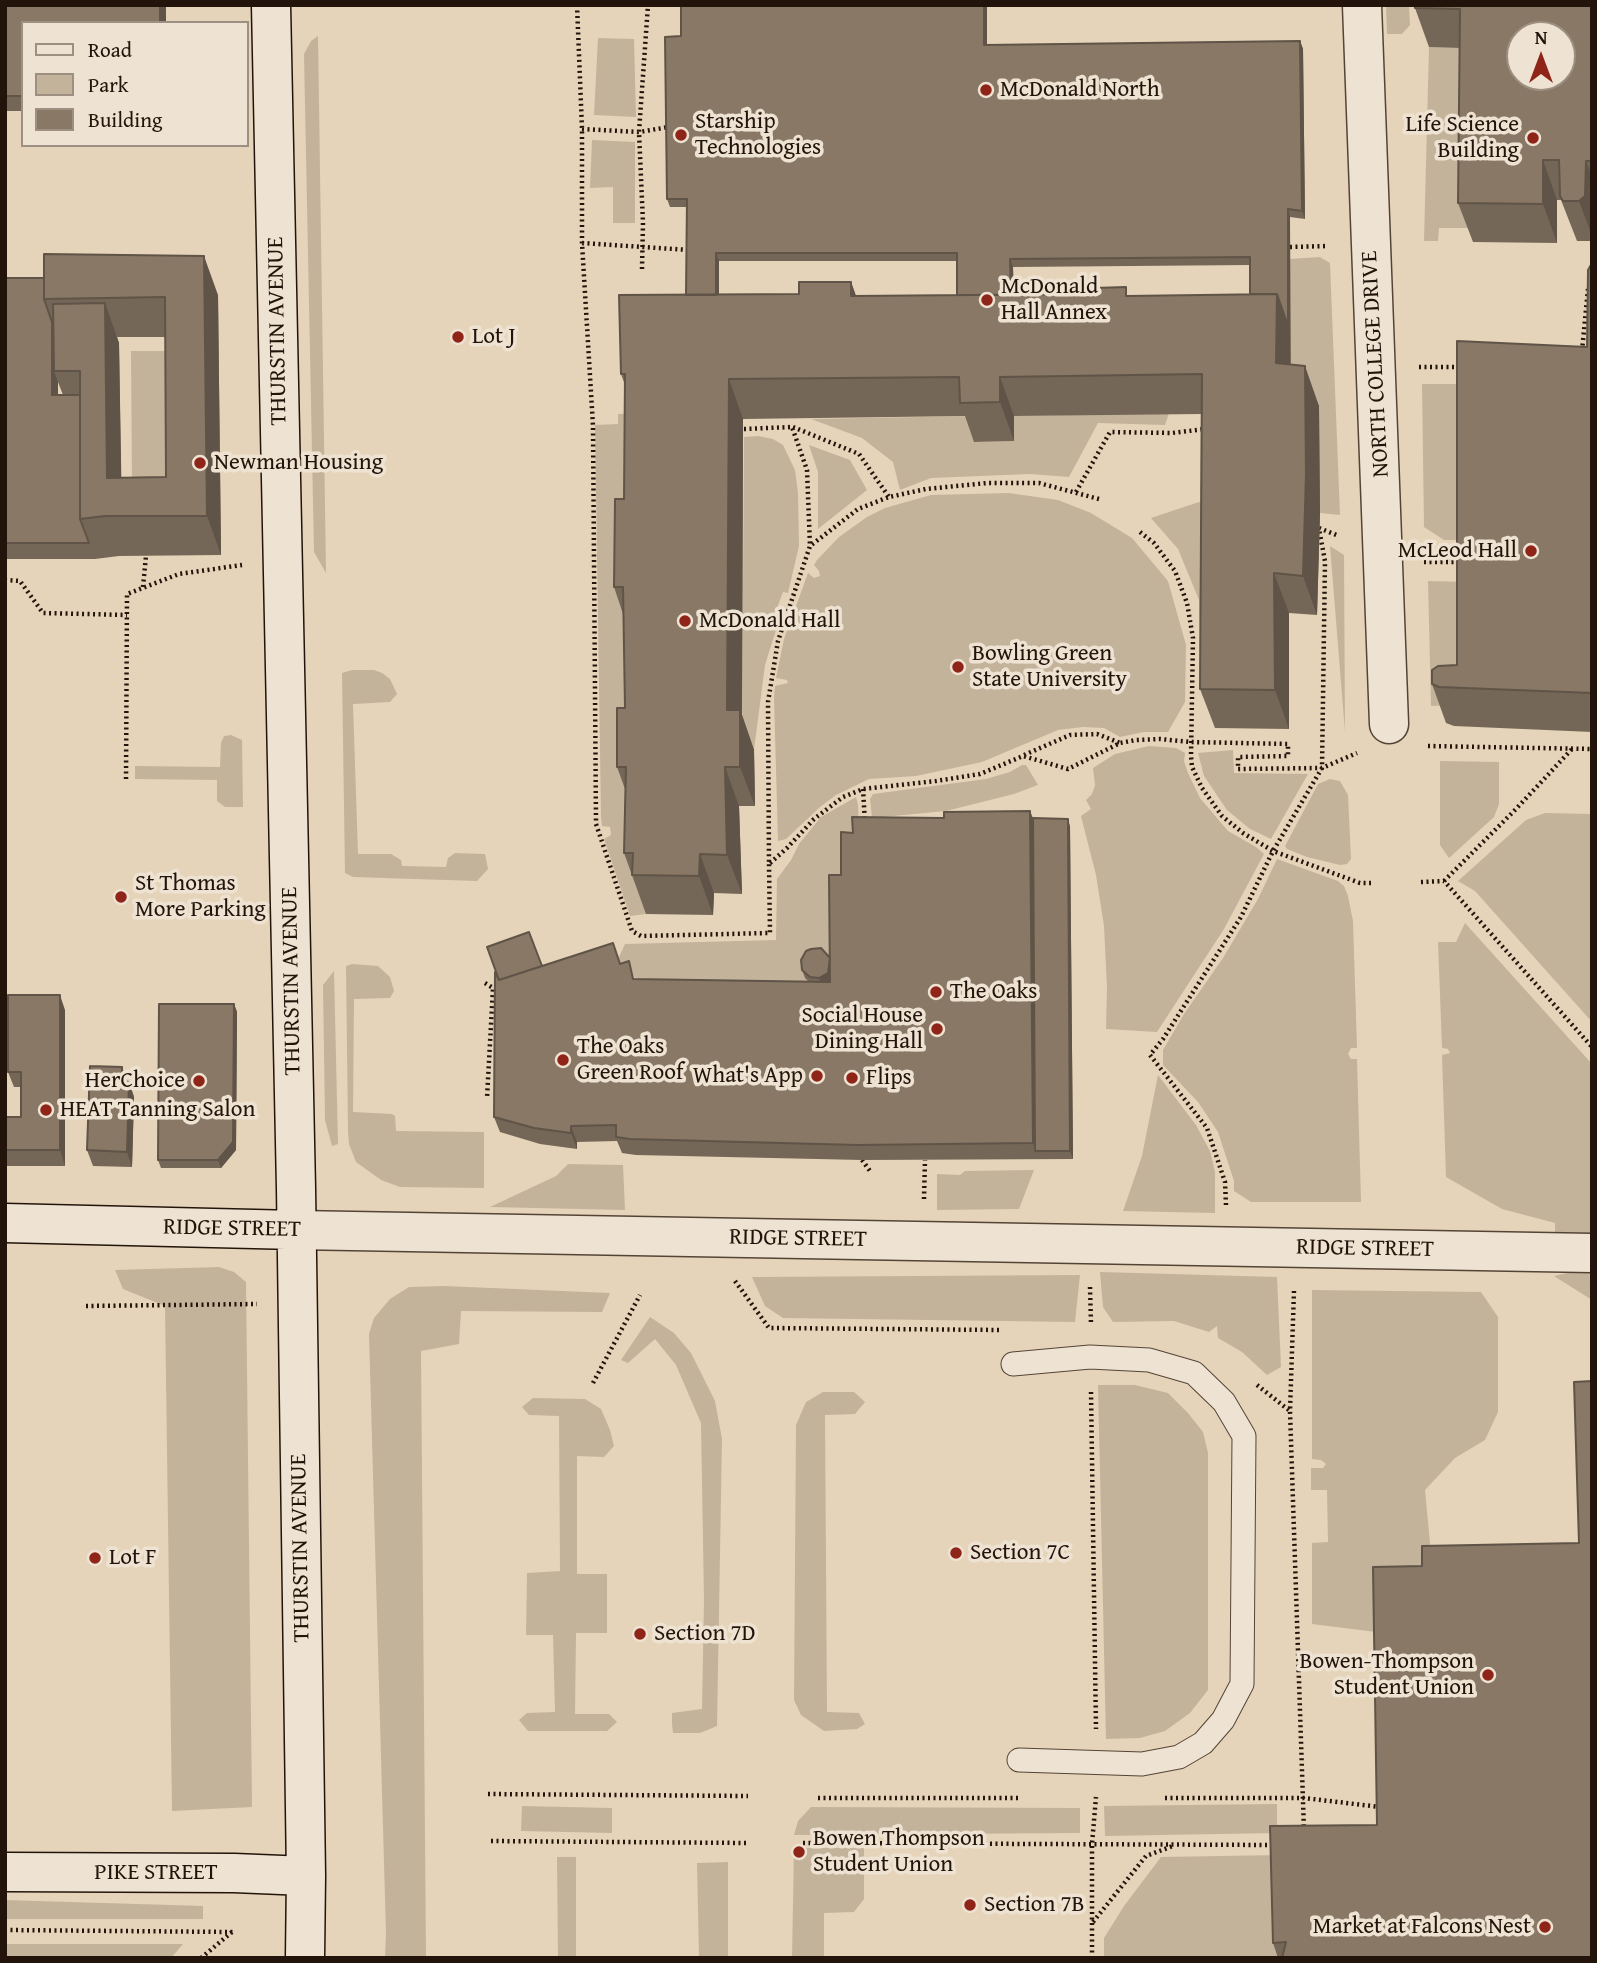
<!DOCTYPE html>
<html>
<head>
<meta charset="utf-8">
<style>
	body { margin:0 }
	#map { position:relative; width:1597px; height:1963px; overflow:hidden; background:#e5d4b9; font-family:"Gentium Book Plus",serif }
	canvas { display:block }
	.frame { position:absolute; inset:0; border:7px solid #23140b; pointer-events:none }
	.legend { position:absolute; left:21px; top:21px; width:228px; height:126px; box-sizing:border-box; background:#eee3d2; border:2px solid #9d9082; margin:0; padding:9px 12px; list-style:none; font-size:21px; color:#23140b }
	.legend li { display:flex; align-items:center; gap:14px; height:35px }
	.legend b { width:35px; border:2px solid #9d9082 }
	.north { position:absolute; left:1506px; top:21px; width:70px; height:70px; box-sizing:border-box; background:#eee3d2; border:2px solid #9d9082; border-radius:50%; rotate:0deg; font-size:19px; font-weight:700; line-height:28px; text-align:center; color:#23140b }
	.north::after { content:''; display:block; margin:auto; width:24px; height:32px; background:#8f2418; clip-path:polygon(50% 0,100% 100%,50% 72%,0 100%) }
</style>
</head>
<body>
<div id="map">
<canvas width="1597" height="1963"></canvas>
<div class="frame"></div>
<ul class="legend">
<li><b style="height:9px;background:#eee3d2"></b>Road</li>
<li><b style="height:19px;background:#c4b39b"></b>Park</li>
<li><b style="height:19px;background:#887865"></b>Building</li>
</ul>
<div class="north">N</div>
</div>
<script>
const c = document.querySelector('canvas').getContext('2d');
c.lineJoin = 'round';
function fillPath(path, color) {
  c.fillStyle = color;
  c.fill(path, 'evenodd');
}
function poly(rows) {
  const path = new Path2D();
  for (const r of rows) {
    path.moveTo(r[0], r[1]);
    for (let i = 2; i < r.length; i += 2) path.lineTo(r[i], r[i + 1]);
  }
  return path;
}
function strokePath(path, color, width, dash) {
  c.strokeStyle = color;
  c.lineWidth = width;
  c.lineCap = dash ? 'butt' : 'round';
  c.setLineDash(dash || []);
  c.stroke(path);
}
function write(font, color, halo, rows, align = 'center') {
  c.font = font + ' "Gentium Book Plus",serif';
  c.lineWidth = 7;
  c.setLineDash([]);
  c.textBaseline = 'middle';
  c.strokeStyle = halo;
  c.fillStyle = color;
  for (const [text, x, y, turn = 0] of rows) {
    c.save();
    c.translate(x, y);
    c.rotate((+turn || 0) * Math.PI / 180);
    c.textAlign = isNaN(turn) ? turn : align;
    if (halo) c.strokeText(text, 0, 0);
    c.fillText(text, 0, 0);
    c.restore();
  }
}
fillPath(poly([
	[1386,5,1409,5,1410,25,1402,34,1387,34],
	[318,36,326,573,314,552,304,54,311,41],
	[598,38,634,39,636,117,594,115],
	[1429,47,1474,48,1473,228,1439,228,1438,241,1424,241],
	[592,140,635,142,635,223,613,223,613,187,590,188],
	[1320,257,1330,263,1340,515,1320,513,1319,406,1290,403,1290,259],
	[131,351,174,351,175,486,132,486],
	[1422,384,1471,384,1471,540,1444,540,1424,527],
	[640,413,647,892,646,914,630,916,604,839,611,835,610,827,602,826,601,817,595,425,618,424,618,414],
	[1169,413,1165,425,1098,423,1069,477,1030,474,931,478,900,490,893,462,862,438,811,419,974,416,975,442,1014,441,1014,416],
	[758,436,773,439,783,445,795,470,798,493,799,546,788,593,783,592,777,608,782,611,765,665,754,750,742,749,744,437],
	[809,445,850,460,867,490,818,529,818,472],
	[1009,493,1058,500,1091,513,1132,538,1168,581,1186,645,1185,702,1168,732,1144,732,1120,737,1104,728,1083,727,1058,730,982,762,916,776,869,779,836,795,820,807,786,839,778,841,774,698,775,686,788,683,787,680,776,678,784,639,808,573,814,578,820,576,819,571,814,565,817,560,839,537,867,517,885,508,931,495],
	[1199,502,1216,508,1215,696,1202,696,1199,600,1178,549,1151,518],
	[1330,546,1344,555,1345,732],
	[1428,581,1471,582,1463,705,1431,706],
	[352,670,374,670,382,673,390,679,397,694,390,702,353,704,358,854,391,854,401,860,402,866,446,867,448,858,455,853,485,854,488,869,477,881,353,877,345,873,342,673],
	[231,735,242,740,243,807,225,807,217,801,217,780,135,779,135,766,220,767,221,743,224,736],
	[1149,746,1176,748,1185,753,1184,761,1188,773,1200,798,1228,831,1256,847,1264,854,1224,929,1157,1032,1106,1029,1107,988,1104,926,1096,875,1081,816,1091,809,1086,800,1092,794,1095,785,1093,768,1115,754],
	[1233,750,1234,773,1308,774,1271,839,1250,829,1227,810,1204,776,1198,753],
	[1440,761,1499,762,1499,804,1494,817,1449,858,1440,845],
	[1022,765,1026,765,1038,785,1014,794,946,811,872,818,870,799,873,794,986,779,1010,772],
	[1330,779,1340,781,1348,795,1351,859,1347,864,1340,865,1307,857,1287,849,1285,846,1318,784],
	[856,797,858,805,859,828,836,997,639,989,635,977,626,979,618,959,625,944,776,940,777,879,791,860,799,844,821,817],
	[1545,813,1592,814,1592,1022,1475,891,1458,881,1526,820],
	[1277,859,1338,881,1344,886,1348,896,1353,921,1357,1048,1351,1048,1348,1054,1351,1059,1357,1059,1361,1202,1251,1202,1234,1191,1234,1181,1218,1132,1198,1102,1163,1065,1163,1050,1184,1014,1223,958,1258,899],
	[1465,923,1592,1064,1592,1234,1555,1233,1555,1223,1502,1209,1446,1177,1442,1055,1450,1053,1448,1049,1442,1048,1438,942,1456,942],
	[352,964,378,966,390,977,394,991,390,998,354,999,353,1112,392,1114,395,1116,396,1131,484,1132,484,1188,400,1187,381,1180,356,1162,349,1144,348,1131,346,966],
	[334,971,338,1144,332,1146,325,1120,323,985],
	[1158,1075,1196,1125,1210,1151,1215,1172,1215,1213,1123,1211,1142,1156],
	[568,1164,623,1165,625,1210,490,1207,556,1176],
	[1034,1170,1019,1209,937,1210,937,1174,960,1175,965,1171],
	[219,1267,234,1272,246,1282,252,1807,172,1811,165,1306,123,1289,115,1270],
	[1100,1272,1277,1277,1281,1367,1267,1375,1242,1352,1218,1338,1217,1326,1209,1332,1174,1321,1113,1322,1103,1307],
	[1572,1272,1592,1272,1592,1300,1554,1276],
	[1080,1275,1075,1322,783,1318,765,1306,752,1277],
	[444,1286,610,1293,602,1312,461,1311,459,1344,421,1351,426,1958,385,1958,386,1933,369,1334,374,1318,390,1299,409,1287],
	[1312,1290,1481,1292,1498,1317,1498,1412,1485,1440,1455,1458,1425,1490,1433,1575,1384,1633,1312,1624,1312,1543,1328,1542,1327,1490,1311,1490,1311,1468,1323,1468,1326,1464,1321,1460,1312,1459],
	[650,1317,674,1333,691,1353,715,1401,722,1439,717,1726,700,1733,673,1733,672,1724,672,1713,702,1709,704,1600,701,1423,676,1365,655,1339,628,1363,621,1360],
	[1098,1385,1135,1385,1168,1393,1188,1413,1203,1432,1208,1453,1208,1690,1190,1713,1165,1731,1140,1738,1106,1739],
	[823,1392,854,1392,865,1402,855,1414,825,1415,827,1712,859,1713,865,1724,857,1729,824,1731,801,1715,794,1700,796,1425,806,1402],
	[533,1398,585,1399,601,1409,610,1430,614,1446,604,1457,577,1456,577,1574,607,1574,607,1633,576,1633,575,1714,609,1714,617,1722,607,1731,528,1731,519,1720,527,1713,555,1712,553,1635,526,1635,527,1573,560,1571,559,1416,529,1415,522,1407],
	[1277,1804,1277,1833,1105,1836,1104,1806],
	[522,1806,612,1808,612,1833,521,1831],
	[811,1807,1080,1808,1080,1833,794,1835,798,1821],
	[794,1848,864,1848,864,1899,854,1912,824,1913,824,1958,792,1958],
	[1281,1855,1283,1958,1104,1958,1104,1938,1124,1906,1161,1857],
	[557,1857,576,1857,576,1958,558,1958],
	[728,1862,728,1958,699,1958,697,1863],
	[5,1900,203,1906,203,1919,5,1919],
	[5,1944,183,1944,171,1958,5,1958]
]), '#c4b39b');
const lane = poly([
	[1013,1364,1090,1357,1149,1360,1194,1373,1224,1402,1244,1436,1242,1684,1223,1720,1203,1743,1179,1757,1142,1764,1019,1760]
]);
const street = poly([
	[1362,5,1389,724],
	[296,1230,1592,1253]
]);
const secondary = poly([
	[271,5,296,1188,306,1876,305,1958],
	[5,1223,296,1230],
	[5,1872,234,1873,306,1876]
]);
strokePath(lane, '#544436', 25);
strokePath(street, '#544436', 41);
strokePath(secondary, '#23140b', 41);
strokePath(poly([
	[577,5,582,129,582,243,593,426,596,824,632,931,641,936,770,933,769,864],
	[582,129,639,132,669,127],
	[582,243,689,250],
	[1290,247,1328,246],
	[642,269,643,223,639,132,648,5],
	[1582,351,1588,289],
	[1419,367,1462,367],
	[793,427,859,454,889,497],
	[744,429,792,427,807,470,810,546],
	[1076,492,1110,432,1172,433,1205,429],
	[1099,499,1039,483,987,483,926,489,889,497,858,509,810,546,778,641,768,702,769,864,787,848,814,819,843,797,863,789,936,781,980,774,1023,756,1068,769,1120,743,1136,740,1160,739,1191,742,1288,744,1288,756,1238,757,1238,769,1322,768,1357,753],
	[1319,528,1339,536],
	[1140,532,1154,543,1175,571,1187,603,1193,638,1191,756,1192,767,1202,788,1222,816,1243,833,1273,851,1360,883,1371,883],
	[1424,562,1460,562],
	[5,580,20,581,43,613,127,615],
	[143,587,146,556],
	[1428,746,1592,749],
	[1024,755,1070,735,1097,734,1120,743],
	[126,779,127,594,179,574,242,565],
	[863,789,865,823],
	[1444,881,1516,809,1572,749],
	[1421,882,1444,881,1592,1047],
	[485,983,493,988,487,1098],
	[862,1160,870,1171],
	[924,1199,925,1160],
	[1226,1205,1225,1182,1207,1128,1150,1055,1163,1039,1241,917,1273,851,1322,768,1325,561,1319,529],
	[735,1281,769,1328,1001,1330],
	[1090,1287,1091,1324],
	[1294,1291,1290,1411,1304,1831],
	[86,1306,257,1304],
	[593,1383,640,1295],
	[1257,1385,1290,1411],
	[1091,1392,1096,1729],
	[488,1794,748,1796],
	[818,1798,1020,1798],
	[1165,1798,1304,1798,1380,1807],
	[491,1841,747,1843],
	[803,1843,1274,1845],
	[1093,1922,1146,1856,1173,1846],
	[5,1930,233,1932],
	[201,1958,232,1932],
	[1092,1958,1092,1844,1096,1797]
]), '#23140b', 4.5, [2, 3.5]);
strokePath(lane, '#eee3d2', 23);
strokePath(street, '#eee3d2', 38);
strokePath(secondary, '#eee3d2', 38);
fillPath(poly([
	[5,5,166,5,166,23,23,23,23,111,5,111],
	[681,5,987,5,987,45,1300,41,1303,49,1305,219,1290,217,1291,365,1319,406,1320,513,1317,615,1289,613,1289,729,1215,728,1200,689,1201,414,1014,416,1014,441,974,442,965,416,743,419,742,715,754,750,755,806,739,806,742,894,714,893,713,915,646,914,624,853,625,789,617,767,625,708,623,614,614,587,624,499,625,385,621,374,686,295,687,207,670,207,667,199,681,36],
	[719,261,957,261,957,295,856,296,851,282,799,294,719,295],
	[1250,265,1250,294,1129,296,1014,295,1013,267],
	[1592,5,1592,241,1577,241,1561,200,1557,200,1557,243,1473,242,1458,203,1460,48,1429,47,1415,8],
	[1592,263,1592,732,1454,726,1446,723,1432,684,1457,665,1587,347],
	[5,278,218,295,221,555,119,556,95,559,5,559],
	[117,337,165,337,166,477,121,477,119,343],
	[58,382,63,395,58,395],
	[1030,811,1033,818,1068,819,1070,827,1073,1159,862,1160,636,1155,622,1153,617,1141,577,1142,577,1149,540,1144,500,1132,494,1117,542,966,620,964,635,979,809,982,805,978,802,970,830,958,841,875,853,833,944,818],
	[234,1004,237,1012,236,1150,221,1168,161,1168,158,1160],
	[65,1010,65,1166,6,1166,5,1162,5,1117,21,1117,21,1087,14,1087,8,1072],
	[127,1082,129,1082,134,1097,132,1167,93,1166,87,1150],
	[1579,1543,1592,1958,1278,1958,1273,1943,1377,1825,1422,1566]
]), '#756757');
fillPath(poly([
	[160,5,166,5,166,23,160,23],
	[984,5,987,5,987,53,984,45],
	[1300,41,1303,49,1305,219,1302,211],
	[1543,160,1557,200,1557,243,1543,204],
	[1586,161,1592,177,1592,236,1579,201],
	[1288,209,1290,217,1290,403,1276,363,1277,294],
	[716,253,719,261,719,333,716,326],
	[204,256,218,295,221,555,207,516],
	[1010,259,1013,267,1014,334,1011,326],
	[851,282,865,321,851,296],
	[105,303,119,343,122,517,107,478],
	[52,322,58,338,54,371,58,382,58,410,52,395],
	[1305,366,1319,406,1320,513,1317,615,1303,576],
	[1000,377,1014,416,1014,441,1000,402],
	[729,379,743,419,742,715,754,750,755,806,740,767,727,710],
	[1274,573,1289,613,1289,729,1275,690],
	[725,767,739,806,742,894,727,855],
	[1030,811,1035,826,1035,1151,1033,1143],
	[1068,819,1070,827,1073,1159,1070,1151],
	[700,854,714,893,713,915,699,876],
	[831,958,831,981,822,986,819,978],
	[60,995,65,1010,65,1166,60,1150],
	[234,1004,237,1012,236,1150,221,1168,218,1160],
	[122,1067,128,1083,122,1081],
	[129,1082,134,1097,132,1167,127,1152],
	[571,1126,577,1142,577,1149,571,1133]
]), '#5f5447');
const building = poly([
	[5,5,160,5,160,23,23,23,23,96,5,96,5,5],
	[681,5,984,5,984,45,1300,41,1302,211,1288,209,1288,326,1277,294,1250,294,1250,257,1010,259,1011,295,957,295,957,253,716,253,716,295,686,295,687,199,667,199,665,37,681,36,681,5],
	[1415,5,1592,5,1592,161,1586,161,1585,196,1579,201,1563,201,1560,196,1559,160,1543,160,1543,204,1458,203,1460,9,1415,8,1415,5],
	[1520,35,1562,35,1562,77,1520,77,1520,35],
	[44,254,204,256,207,516,105,516,80,519,80,371,54,371,53,304,105,303,107,478,166,477,165,297,44,299,44,254],
	[1592,263,1592,693,1439,687,1432,684,1432,670,1438,666,1457,665,1457,341,1587,347,1588,270,1592,263],
	[5,278,44,278,44,299,52,322,52,395,80,395,80,519,89,543,5,543,5,278],
	[799,282,851,282,851,296,1094,294,1094,288,1126,287,1126,296,1277,294,1276,363,1305,366,1306,474,1303,576,1274,573,1275,690,1200,689,1202,374,1000,377,1000,402,960,403,959,377,729,379,727,710,740,710,740,767,725,767,727,855,700,854,699,876,632,875,633,853,624,853,626,767,617,767,617,708,625,708,623,587,614,587,615,499,624,499,625,374,621,374,619,295,799,294,799,282],
	[1030,811,1033,1143,857,1145,630,1139,616,1137,616,1125,571,1126,571,1133,534,1128,494,1117,495,972,499,980,613,943,620,964,629,961,633,979,830,982,829,875,841,875,841,832,853,833,852,817,944,818,944,812,1030,811],
	[1033,818,1068,819,1070,1151,1035,1151,1033,818],
	[529,932,542,966,499,980,487,947,529,932],
	[821,948,830,958,828,973,819,978,810,977,802,970,801,960,806,951,811,949,821,948],
	[8,995,60,995,60,1150,5,1150,5,1117,21,1117,21,1072,8,1072,8,995],
	[159,1004,234,1004,233,1142,218,1160,158,1160,159,1004],
	[90,1066,122,1067,122,1081,129,1082,127,1152,87,1150,90,1066],
	[1592,1381,1592,1958,1282,1958,1286,1942,1273,1943,1270,1826,1377,1825,1373,1567,1422,1566,1422,1546,1579,1543,1574,1382,1592,1381]
]);
fillPath(building, '#887865');
strokePath(building, '#5f5447', 2);
for (const [x, y, r, color] of [
	[986,90,7,"#8f2418"],
	[681,135,7,"#8f2418"],
	[1533,138,7,"#8f2418"],
	[987,300,7,"#8f2418"],
	[458,337,7,"#8f2418"],
	[200,463,7,"#8f2418"],
	[1531,551,7,"#8f2418"],
	[685,621,7,"#8f2418"],
	[958,667,7,"#8f2418"],
	[121,897,7,"#8f2418"],
	[936,992,7,"#8f2418"],
	[937,1029,7,"#8f2418"],
	[563,1060,7,"#8f2418"],
	[817,1076,7,"#8f2418"],
	[852,1078,7,"#8f2418"],
	[199,1081,7,"#8f2418"],
	[46,1110,7,"#8f2418"],
	[956,1553,7,"#8f2418"],
	[95,1558,7,"#8f2418"],
	[640,1634,7,"#8f2418"],
	[1488,1675,7,"#8f2418"],
	[799,1852,7,"#8f2418"],
	[970,1905,7,"#8f2418"],
	[1545,1927,7,"#8f2418"]
]) {
  const dot = new Path2D();
  dot.arc(x, y, r, 0, 2 * Math.PI);
  c.fillStyle = color;
  c.fill(dot);
  strokePath(dot, '#eee3d2', 2.5);
}
write('23px', '#23140b', '#eee3d2', [
	["McDonald North",1000,90],
	["Starship",695,122],
	["Technologies",695,148],
	["Life Science",1519,125,"right"],
	["Building",1519,151,"right"],
	["McDonald",1001,287],
	["Hall Annex",1001,313],
	["Lot J",472,337],
	["Newman Housing",214,463],
	["McLeod Hall",1517,551,"right"],
	["McDonald Hall",699,621],
	["Bowling Green",972,654],
	["State University",972,680],
	["St Thomas",135,884],
	["More Parking",135,910],
	["The Oaks",950,992],
	["Social House",923,1016,"right"],
	["Dining Hall",923,1042,"right"],
	["The Oaks",577,1047],
	["Green Roof",577,1073],
	["What's App",803,1076,"right"],
	["Flips",866,1078],
	["HerChoice",185,1081,"right"],
	["HEAT Tanning Salon",60,1110],
	["Section 7C",970,1553],
	["Lot F",109,1558],
	["Section 7D",654,1634],
	["Bowen-Thompson",1474,1662,"right"],
	["Student Union",1474,1688,"right"],
	["Bowen Thompson",813,1839],
	["Student Union",813,1865],
	["Section 7B",984,1905],
	["Market at Falcons Nest",1531,1927,"right"]
], 'left');
write('23px', '#23140b', '#eee3d2', [
	["THURSTIN AVENUE",278,331,-91],
	["NORTH COLLEGE DRIVE",1376,364,-93],
	["THURSTIN AVENUE",292,981,-91],
	["RIDGE STREET",232,1229,1],
	["RIDGE STREET",798,1239,1],
	["RIDGE STREET",1365,1249,1],
	["THURSTIN AVENUE",301,1548,-91],
	["PIKE STREET",156,1873]
]);
</script>
</body>
</html>
